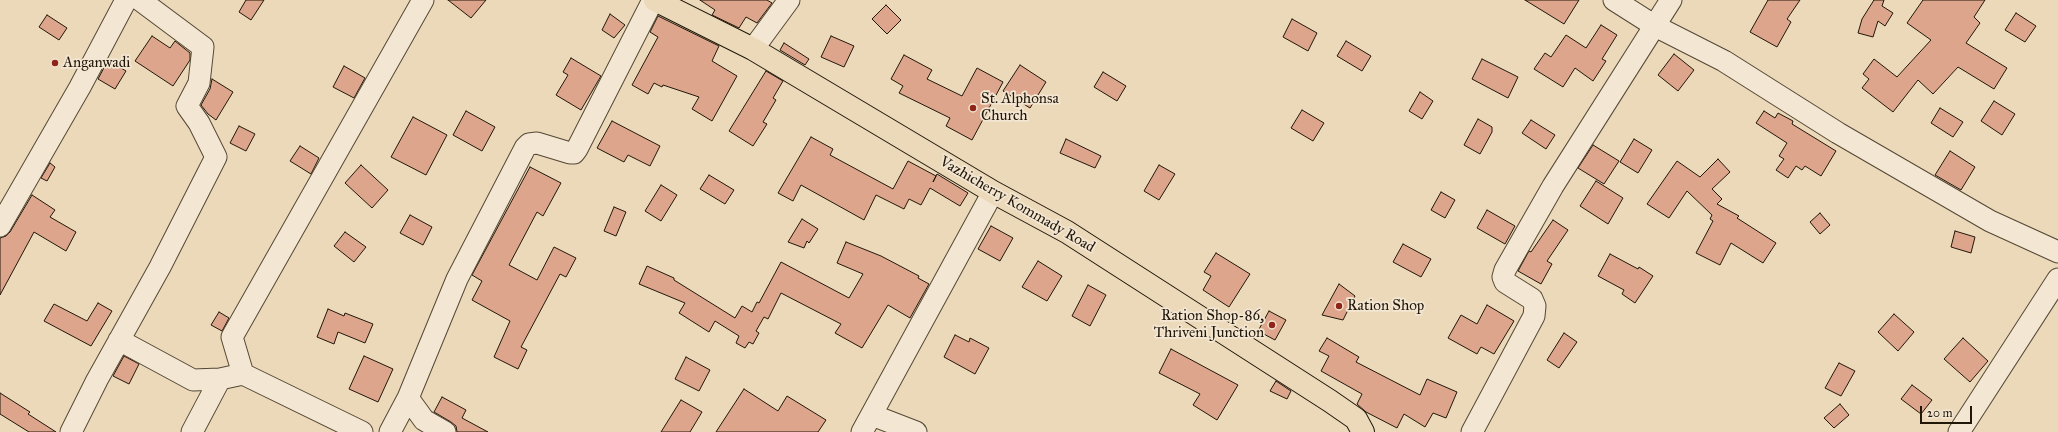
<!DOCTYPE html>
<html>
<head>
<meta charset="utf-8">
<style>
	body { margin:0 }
	#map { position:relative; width:2058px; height:432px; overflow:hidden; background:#ecd9ba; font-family:"IM FELL Great Primer",serif }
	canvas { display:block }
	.scale { position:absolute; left:1920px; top:406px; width:52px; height:18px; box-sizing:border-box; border:2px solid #211709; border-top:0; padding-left:5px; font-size:12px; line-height:14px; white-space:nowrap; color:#211709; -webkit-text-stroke:3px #f3e6d2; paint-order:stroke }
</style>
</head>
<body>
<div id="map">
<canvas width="2058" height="432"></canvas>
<div class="scale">20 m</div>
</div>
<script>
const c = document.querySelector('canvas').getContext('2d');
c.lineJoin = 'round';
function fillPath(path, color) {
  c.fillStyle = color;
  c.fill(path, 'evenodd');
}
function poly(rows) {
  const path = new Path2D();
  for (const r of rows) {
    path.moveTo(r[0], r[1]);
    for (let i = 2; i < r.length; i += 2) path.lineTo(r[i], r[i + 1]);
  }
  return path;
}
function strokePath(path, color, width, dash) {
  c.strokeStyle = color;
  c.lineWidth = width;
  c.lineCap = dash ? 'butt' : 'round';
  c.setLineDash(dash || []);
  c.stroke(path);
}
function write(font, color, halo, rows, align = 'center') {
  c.font = font + ' "IM FELL Great Primer",serif';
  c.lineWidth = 3.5;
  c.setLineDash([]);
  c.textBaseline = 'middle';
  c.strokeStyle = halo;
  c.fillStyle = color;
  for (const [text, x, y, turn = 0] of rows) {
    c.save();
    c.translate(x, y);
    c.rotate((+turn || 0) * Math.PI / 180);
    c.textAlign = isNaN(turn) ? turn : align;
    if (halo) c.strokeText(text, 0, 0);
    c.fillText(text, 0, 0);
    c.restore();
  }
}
const building = poly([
	[246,0,264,0,251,20,239,12,246,0],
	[448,0,486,0,471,18,448,0],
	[700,0,767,0,772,3,757,23,746,17,739,28,712,15,715,10,700,0],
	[1525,0,1579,0,1564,24,1525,0],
	[1768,0,1800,0,1787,19,1791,22,1777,47,1750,32,1768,0],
	[1874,0,1884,0,1882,6,1893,13,1885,26,1878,21,1873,37,1858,33,1862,19,1874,0],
	[1923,0,1985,0,1974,17,1980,23,1966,43,2007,68,1994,89,1958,67,1933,94,1918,80,1893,112,1862,88,1869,79,1863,74,1874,59,1897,77,1931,40,1907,23,1923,0],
	[886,5,901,20,887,34,872,19,886,5],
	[2016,13,2036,26,2025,42,2005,30,2016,13],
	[610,14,625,25,614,38,602,30,610,14],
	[47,15,67,28,59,40,39,27,47,15],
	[658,16,719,46,712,61,737,76,712,121,692,109,699,97,663,85,662,87,654,83,648,94,632,85,658,37,650,32,658,16],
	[1292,19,1317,33,1308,51,1283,37,1292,19],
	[1601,25,1617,35,1602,59,1606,61,1593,81,1575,68,1563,87,1534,69,1545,53,1551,57,1566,35,1586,48,1601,25],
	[152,36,170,48,175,41,190,53,190,60,173,86,135,61,152,36],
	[831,36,854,46,844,67,821,57,831,36],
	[1346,41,1371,56,1362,71,1337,56,1346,41],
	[784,43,809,59,805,65,780,50,784,43],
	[1674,54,1694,70,1678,91,1658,75,1674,54],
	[904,55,932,70,927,79,962,96,977,68,1003,82,972,140,946,126,950,118,899,93,903,86,891,79,904,55],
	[571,58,601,76,581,110,556,95,568,75,563,72,571,58],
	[1482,59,1518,77,1508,98,1472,79,1482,59],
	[108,60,126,71,115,89,98,79,108,60],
	[1020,65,1046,82,1030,108,1003,91,1020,65],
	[344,66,365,78,354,98,333,87,344,66],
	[766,71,783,81,773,98,776,100,763,122,767,124,753,146,729,131,766,71],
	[1103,72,1126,86,1117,101,1094,87,1103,72],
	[212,79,233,92,216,120,208,114,201,105,210,89,212,79],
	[1420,92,1433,101,1422,119,1409,111,1420,92],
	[1994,101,2015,114,2002,135,1981,121,1994,101],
	[1940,108,1963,122,1953,137,1931,123,1940,108],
	[1302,110,1324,123,1313,141,1291,128,1302,110],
	[466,111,495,127,482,151,453,135,466,111],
	[1764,111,1775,118,1778,113,1793,121,1792,124,1836,151,1821,176,1805,166,1802,170,1796,166,1788,178,1776,170,1784,159,1779,156,1787,143,1756,123,1764,111],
	[413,117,447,135,426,175,391,157,413,117],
	[1478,119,1492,127,1492,132,1480,154,1464,145,1478,119],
	[1531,120,1555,135,1546,149,1522,133,1531,120],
	[612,121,660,146,650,166,628,155,624,162,597,148,612,121],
	[239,126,255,134,246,151,230,143,239,126],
	[811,137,833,149,830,155,893,189,908,161,936,176,933,182,937,174,968,193,960,206,930,188,921,205,909,199,904,209,876,195,864,220,801,185,793,201,778,193,811,137],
	[1066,139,1101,156,1095,168,1060,153,1066,139],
	[1634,139,1652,150,1638,173,1620,162,1634,139],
	[1593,145,1619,161,1604,184,1578,168,1593,145],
	[300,146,319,158,311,174,290,161,300,146],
	[1950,151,1975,167,1961,190,1935,175,1950,151],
	[1718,159,1730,172,1712,189,1722,199,1717,204,1739,216,1737,218,1776,243,1763,263,1731,243,1720,265,1696,253,1713,221,1710,219,1712,215,1687,191,1669,218,1647,204,1677,161,1700,177,1718,159],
	[50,163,55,167,47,181,41,178,50,163],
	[361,165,388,190,372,208,345,183,361,165],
	[1159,165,1175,174,1159,200,1144,191,1159,165],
	[530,167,561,183,543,216,537,212,509,265,537,280,554,247,576,258,566,277,560,274,521,347,527,350,518,369,494,357,510,321,472,300,482,281,472,275,530,167],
	[709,175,734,190,725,204,700,189,709,175],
	[1596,181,1623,198,1608,224,1580,206,1596,181],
	[661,185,677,195,661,221,645,211,661,185],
	[1441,192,1455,200,1445,218,1431,210,1441,192],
	[32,195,55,210,50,217,76,232,66,251,34,232,0,295,0,238,6,236,10,232,32,195],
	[614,207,626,212,616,236,604,231,614,207],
	[1487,210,1515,226,1505,244,1477,228,1487,210],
	[1820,213,1830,225,1820,234,1810,222,1820,213],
	[410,215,432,227,423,245,400,233,410,215],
	[802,219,818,229,809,243,807,241,804,248,788,242,802,219],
	[1553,220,1568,230,1547,261,1552,264,1541,284,1518,271,1529,251,1531,252,1553,220],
	[991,226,1013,238,1000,261,978,249,991,226],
	[1955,231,1975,237,1971,253,1951,247,1955,231],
	[345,232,366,247,354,262,334,246,345,232],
	[846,242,881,256,919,276,918,278,929,284,910,318,888,305,862,348,835,333,841,324,781,293,768,319,764,317,756,331,759,333,753,344,749,342,745,348,736,343,739,336,715,321,709,332,679,313,685,303,639,284,647,266,674,278,674,280,735,318,742,306,752,312,757,302,759,303,781,262,849,298,863,274,837,263,846,242],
	[1403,244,1431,259,1421,277,1393,262,1403,244],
	[1216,253,1250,274,1229,307,1203,290,1211,276,1204,272,1216,253],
	[1610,254,1638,269,1639,267,1653,276,1635,303,1622,294,1624,290,1598,276,1610,254],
	[1038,261,1062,276,1047,301,1022,287,1038,261],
	[1339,284,1355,296,1343,320,1322,315,1339,284],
	[1088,285,1106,295,1090,326,1072,316,1088,285],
	[98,303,112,311,91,346,44,321,54,304,87,321,98,303],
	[1487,305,1514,321,1494,354,1481,347,1477,354,1448,338,1461,315,1477,324,1487,305],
	[328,309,344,316,345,313,373,324,365,343,338,332,334,344,317,337,328,309],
	[1269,311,1286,320,1275,340,1258,331,1269,311],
	[219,312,229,318,222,331,211,325,219,312],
	[1894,314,1914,332,1898,351,1878,332,1894,314],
	[1564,333,1577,342,1559,368,1547,360,1564,333],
	[955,335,969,342,970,338,989,348,975,374,944,357,955,335],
	[1327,338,1359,357,1356,362,1420,395,1427,379,1457,392,1446,418,1433,413,1425,427,1404,414,1397,428,1366,412,1357,404,1362,394,1321,371,1329,356,1319,351,1327,338],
	[1963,338,1988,361,1970,382,1944,359,1963,338],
	[1171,349,1238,385,1217,420,1193,405,1200,394,1159,373,1171,349],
	[124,356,139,364,129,384,113,376,124,356],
	[364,356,393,369,378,402,349,389,364,356],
	[686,357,710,370,699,391,675,379,686,357],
	[1839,363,1855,371,1841,396,1825,388,1839,363],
	[1276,381,1291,391,1287,399,1270,391,1276,381],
	[1912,385,1932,400,1921,414,1901,399,1912,385],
	[744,389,778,411,787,396,826,420,818,432,716,432,744,389],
	[0,393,30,412,28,414,56,432,29,432,0,414,0,393],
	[442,397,466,410,462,418,488,432,457,432,456,426,451,422,434,412,442,397],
	[681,400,702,412,690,432,661,432,681,400],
	[1840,404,1849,415,1834,428,1824,418,1840,404]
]);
fillPath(building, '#dda58b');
strokePath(building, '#211709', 1);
const minor = poly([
	[1614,0,1655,26,1724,61,1838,133,1990,221,2058,252],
	[753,49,789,0],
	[0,226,80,87,126,0],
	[119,340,193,380,220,379],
	[243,374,232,337,423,0],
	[872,415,916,432],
	[71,432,97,380,160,267,216,157,199,123,187,106,199,83,203,47,140,0],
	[192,432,220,379,243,374,362,432],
	[390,432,408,398],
	[445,432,424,420,408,398,457,279,525,148,529,144,537,143,570,153,574,153,577,149,653,0],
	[862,432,993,192],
	[1472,432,1534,316,1535,306,1532,299,1505,282,1503,277,1505,270,1553,186,1671,0],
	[1959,432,2058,279]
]);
const major = poly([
	[655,0,753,49,993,192,1067,232,1330,401,1356,419,1363,432]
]);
strokePath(minor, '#544835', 23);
strokePath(major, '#211709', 24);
strokePath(minor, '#f3e6d2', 21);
strokePath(major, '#ecd9ba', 22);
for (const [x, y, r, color] of [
	[55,63,4,"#8f2418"],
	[973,108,4,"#8f2418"],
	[1339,306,4,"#8f2418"],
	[1272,325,4,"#8f2418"]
]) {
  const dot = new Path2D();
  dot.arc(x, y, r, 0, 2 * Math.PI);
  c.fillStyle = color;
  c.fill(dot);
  strokePath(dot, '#f3e6d2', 1.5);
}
write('15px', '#211709', '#f3e6d2', [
	["Anganwadi",63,63],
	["St. Alphonsa",981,99],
	["Church",981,116],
	["Ration Shop",1347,306],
	["Ration Shop-86,",1264,316,"right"],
	["Thriveni Junction",1264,333,"right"]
], 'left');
write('15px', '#211709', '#f3e6d2', [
	["Vazhicherry Kommady Road",1017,205,30]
]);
</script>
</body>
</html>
